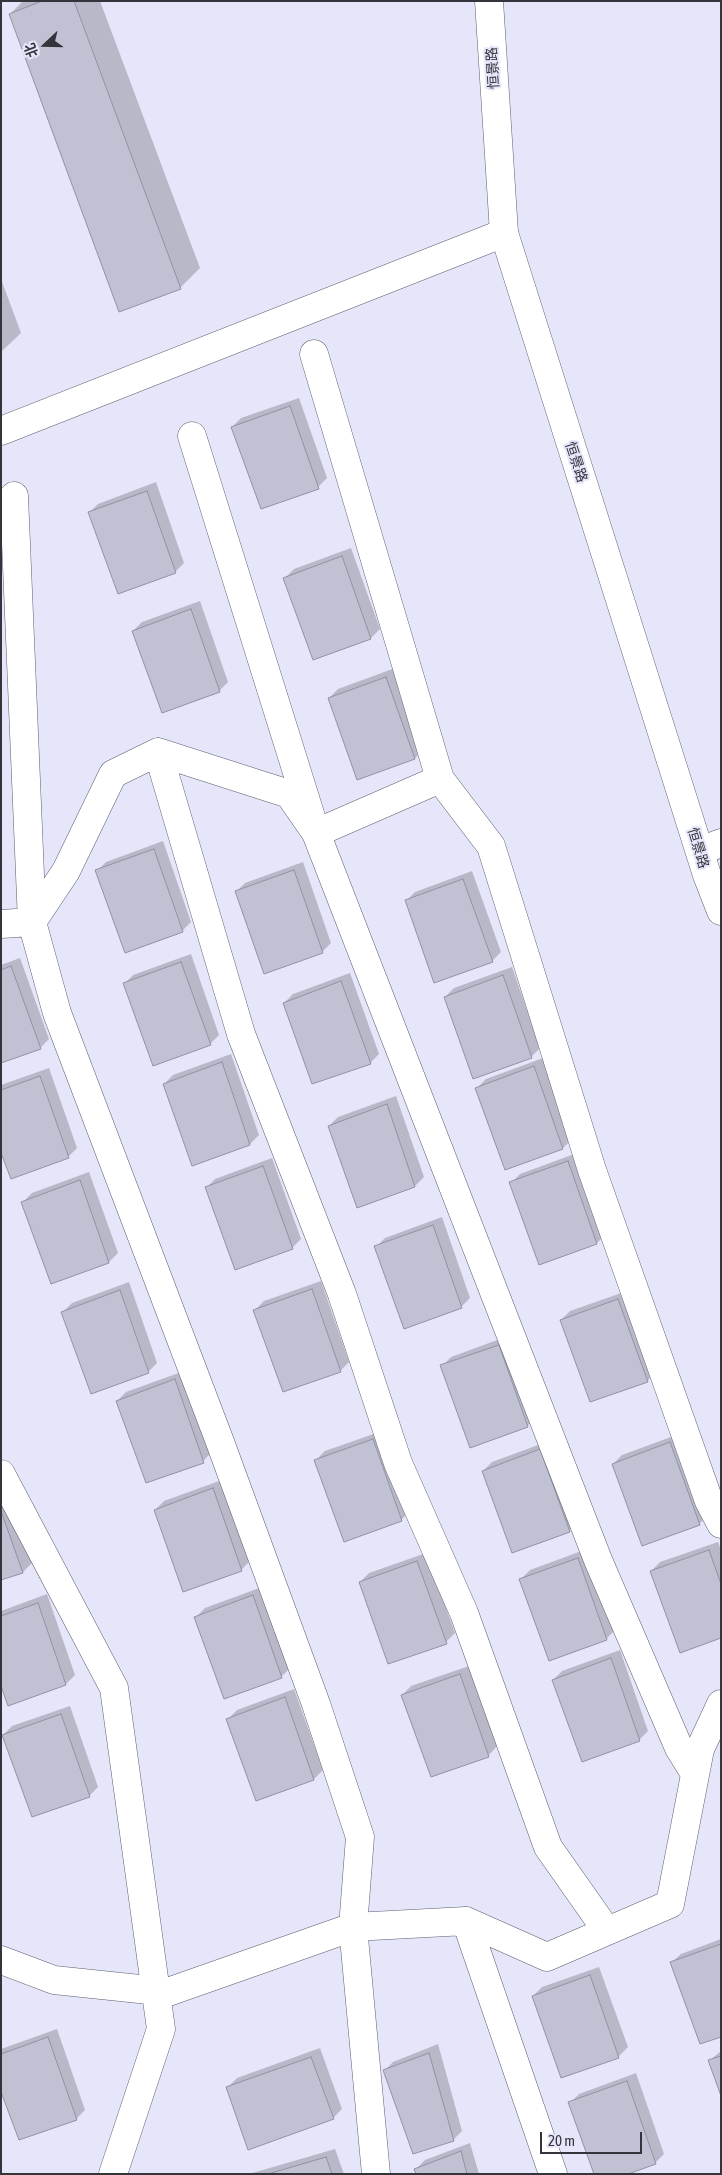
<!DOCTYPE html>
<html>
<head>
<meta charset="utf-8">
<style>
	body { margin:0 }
	#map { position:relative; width:722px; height:2175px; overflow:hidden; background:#e6e6fa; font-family:"Asap Condensed","Noto Sans SC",sans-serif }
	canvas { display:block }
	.frame { position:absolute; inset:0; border:2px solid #34343c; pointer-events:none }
	.north { position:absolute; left:20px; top:20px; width:50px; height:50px; -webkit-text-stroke:4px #e6e6fa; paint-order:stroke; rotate:249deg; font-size:14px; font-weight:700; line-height:20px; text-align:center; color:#34343c }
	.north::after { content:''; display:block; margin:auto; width:18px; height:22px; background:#34343c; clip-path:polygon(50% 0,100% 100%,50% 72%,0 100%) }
	.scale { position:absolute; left:540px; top:2132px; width:102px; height:22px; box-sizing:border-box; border:2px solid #34343c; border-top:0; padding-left:6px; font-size:15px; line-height:18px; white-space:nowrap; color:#34343c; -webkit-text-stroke:4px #e6e6fa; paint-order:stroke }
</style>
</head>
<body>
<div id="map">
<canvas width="722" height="2175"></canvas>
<div class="frame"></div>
<div class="north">北</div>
<div class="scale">20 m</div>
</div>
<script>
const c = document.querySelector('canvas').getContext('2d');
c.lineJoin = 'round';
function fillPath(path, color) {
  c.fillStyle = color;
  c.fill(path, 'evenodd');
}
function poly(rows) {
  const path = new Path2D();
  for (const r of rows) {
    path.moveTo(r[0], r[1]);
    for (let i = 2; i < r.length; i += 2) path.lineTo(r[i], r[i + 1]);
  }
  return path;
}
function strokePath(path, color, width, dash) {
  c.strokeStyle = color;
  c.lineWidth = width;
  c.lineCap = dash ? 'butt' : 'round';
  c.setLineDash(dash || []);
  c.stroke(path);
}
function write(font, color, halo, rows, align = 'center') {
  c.font = font + ' "Asap Condensed","Noto Sans SC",sans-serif';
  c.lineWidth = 4;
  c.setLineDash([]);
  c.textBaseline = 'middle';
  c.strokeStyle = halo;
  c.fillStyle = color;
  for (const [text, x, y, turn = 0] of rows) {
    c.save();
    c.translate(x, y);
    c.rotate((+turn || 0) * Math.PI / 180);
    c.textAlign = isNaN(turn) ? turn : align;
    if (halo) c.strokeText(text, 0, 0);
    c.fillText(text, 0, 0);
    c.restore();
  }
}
fillPath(poly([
	[23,1,100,1,200,268,180,288,10,14],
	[1,279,21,333,1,352],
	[299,398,327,478,318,487,232,427,241,418],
	[156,482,184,563,175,572,89,513,98,504],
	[351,548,380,629,371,638,285,578,294,569],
	[200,601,228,682,219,691,133,631,142,622],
	[395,668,424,749,415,758,329,698,338,689],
	[163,841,191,922,182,931,97,871,106,862],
	[303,862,331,943,322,952,236,892,245,883],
	[472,871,501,952,492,961,406,901,415,892],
	[191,954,219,1035,210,1044,124,984,133,975],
	[20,958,49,1039,40,1048,1,1062,1,965],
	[512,967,540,1048,531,1057,445,997,454,988],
	[350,973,379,1054,370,1063,284,1003,293,994],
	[231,1054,259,1135,250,1144,193,1164,164,1084,173,1075],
	[543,1058,572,1139,563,1148,477,1088,486,1079],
	[49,1068,77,1148,68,1157,1,1149,1,1085],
	[396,1096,424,1177,415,1186,358,1206,329,1126,338,1117],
	[577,1153,606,1234,597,1243,511,1183,520,1174],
	[272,1158,301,1239,292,1248,206,1188,215,1179],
	[89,1172,118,1253,109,1262,23,1202,32,1193],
	[442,1217,470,1298,461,1307,376,1247,385,1238],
	[321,1281,349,1362,340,1371,255,1310,264,1301],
	[129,1282,157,1363,148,1372,63,1312,72,1303],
	[627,1291,656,1372,647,1381,561,1320,570,1311],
	[508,1336,537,1417,527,1426,442,1366,451,1357],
	[184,1371,212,1452,203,1461,117,1401,126,1392],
	[382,1431,410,1511,401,1520,316,1460,325,1451],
	[679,1434,708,1515,699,1524,613,1464,622,1455],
	[549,1441,578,1522,569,1531,483,1471,492,1462],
	[222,1480,250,1561,241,1570,155,1510,164,1501],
	[1,1482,3,1482,32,1563,23,1572,1,1579],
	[718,1542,721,1550,721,1637,651,1571,660,1562],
	[587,1549,615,1630,606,1639,521,1579,530,1570],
	[426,1553,455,1633,446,1642,360,1582,369,1573],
	[262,1587,290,1668,281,1677,196,1617,205,1608],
	[47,1594,75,1675,66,1684,9,1704,1,1683,1,1611],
	[620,1650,648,1731,639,1740,553,1680,562,1671],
	[469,1666,497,1746,488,1756,402,1695,411,1686],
	[294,1689,323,1770,314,1779,228,1719,237,1710],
	[70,1706,98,1787,89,1796,3,1735,12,1726],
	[721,1939,721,2036,671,1963,681,1954],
	[599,1967,628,2047,619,2056,562,2077,533,1996,542,1987],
	[57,2029,85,2110,76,2119,1,2088,1,2049],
	[438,2044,462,2131,453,2140,384,2071,393,2062],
	[320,2048,342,2109,333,2118,228,2087,237,2078],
	[721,2051,721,2093,709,2061],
	[636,2073,664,2154,655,2163,570,2103,579,2094],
	[470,2143,479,2174,418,2174,416,2169,425,2160],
	[335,2149,344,2174,249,2174]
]), '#0003');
const building = poly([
	[42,1,74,1,181,289,119,312,9,14,42,1],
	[290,406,319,489,261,509,231,427,290,406],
	[147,491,176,573,118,594,88,512,147,491],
	[342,556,371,639,313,660,283,578,342,556],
	[191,609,220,692,162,713,132,631,191,609],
	[386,677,415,759,357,780,328,698,386,677],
	[154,849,183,932,125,953,95,870,154,849],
	[294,870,323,953,264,974,235,891,294,870],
	[463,879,493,962,434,983,405,900,463,879],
	[181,962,211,1045,153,1066,123,983,181,962],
	[11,966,41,1049,1,1063,1,970,11,966],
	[503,975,532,1058,473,1079,444,997,503,975],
	[341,981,371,1064,312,1084,283,1003,341,981],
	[222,1062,250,1145,192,1166,163,1084,222,1062],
	[534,1066,563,1149,505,1170,475,1088,534,1066],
	[40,1076,69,1158,11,1179,1,1153,1,1090,40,1076],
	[387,1104,415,1187,357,1208,328,1126,387,1104],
	[568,1161,597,1244,539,1265,509,1182,568,1161],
	[263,1166,293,1249,235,1270,205,1187,263,1166],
	[80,1180,109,1263,51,1284,21,1202,80,1180],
	[433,1225,462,1308,404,1329,374,1246,433,1225],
	[312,1289,341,1372,283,1392,253,1310,312,1289],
	[120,1290,149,1373,91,1394,61,1312,120,1290],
	[618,1299,648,1382,590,1402,560,1320,618,1299],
	[499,1345,528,1427,470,1448,440,1365,499,1345],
	[175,1379,204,1463,146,1483,116,1401,175,1379],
	[373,1439,402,1521,344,1542,314,1460,373,1439],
	[670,1442,700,1525,642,1546,612,1464,670,1442],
	[540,1449,570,1532,512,1553,482,1471,540,1449],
	[213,1488,242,1571,183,1592,154,1510,213,1488],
	[1,1511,23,1573,1,1580,1,1511],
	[709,1550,721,1584,721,1638,680,1653,650,1571,709,1550],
	[578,1558,607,1640,549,1661,519,1579,578,1558],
	[417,1561,447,1644,388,1664,359,1582,417,1561],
	[253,1595,282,1678,224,1699,194,1617,253,1595],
	[38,1603,66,1685,8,1706,1,1686,1,1616,38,1603],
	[611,1658,640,1741,582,1762,552,1680,611,1658],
	[460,1674,489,1757,431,1777,401,1695,460,1674],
	[285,1697,314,1780,256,1801,226,1719,285,1697],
	[61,1714,90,1797,32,1817,2,1735,61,1714],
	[721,1944,721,2037,700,2044,670,1962,721,1944],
	[590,1975,619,2058,561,2078,532,1996,590,1975],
	[48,2037,77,2120,19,2140,1,2092,1,2054,48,2037],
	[429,2053,454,2141,413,2154,383,2070,429,2053],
	[721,2056,721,2096,708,2060,721,2056],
	[311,2057,334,2119,248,2150,226,2087,311,2057],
	[627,2081,656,2164,628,2174,594,2174,568,2102,627,2081],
	[461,2151,467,2174,416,2174,414,2169,461,2151],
	[326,2157,332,2174,268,2174,326,2157]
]);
fillPath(building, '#c1c1d4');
strokePath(building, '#9291a4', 1);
const minor = poly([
	[314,354,440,779],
	[1,431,504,233],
	[192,436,316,833,440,779,491,846,592,1170,709,1501,721,1524],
	[158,752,289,794,316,833,598,1560,679,1748,695,1774],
	[700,851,721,843],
	[1,924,32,922,14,496],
	[1,1474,114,1688,161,2029,113,2174],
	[466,1921,553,2174],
	[1,1960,54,1980,168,1992,353,1927,466,1921,547,1957,670,1904,700,1749,721,1704],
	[376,2174,353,1927,360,1837,316,1704,220,1442,57,1013,32,922,66,871,113,774,158,752,241,1034,342,1294,398,1463,464,1613,548,1847,607,1931]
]);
const tertiary = poly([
	[489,1,504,233,707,875,721,911]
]);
strokePath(minor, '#5d5d6e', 29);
strokePath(tertiary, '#5d5d6e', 29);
strokePath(minor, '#fff', 28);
strokePath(tertiary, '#fff', 28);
write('14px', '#34343c', '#e6e6fa', [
	["恒景路",493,68,-94],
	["恒景路",576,462,72],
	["恒景路",698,848,73]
]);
</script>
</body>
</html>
